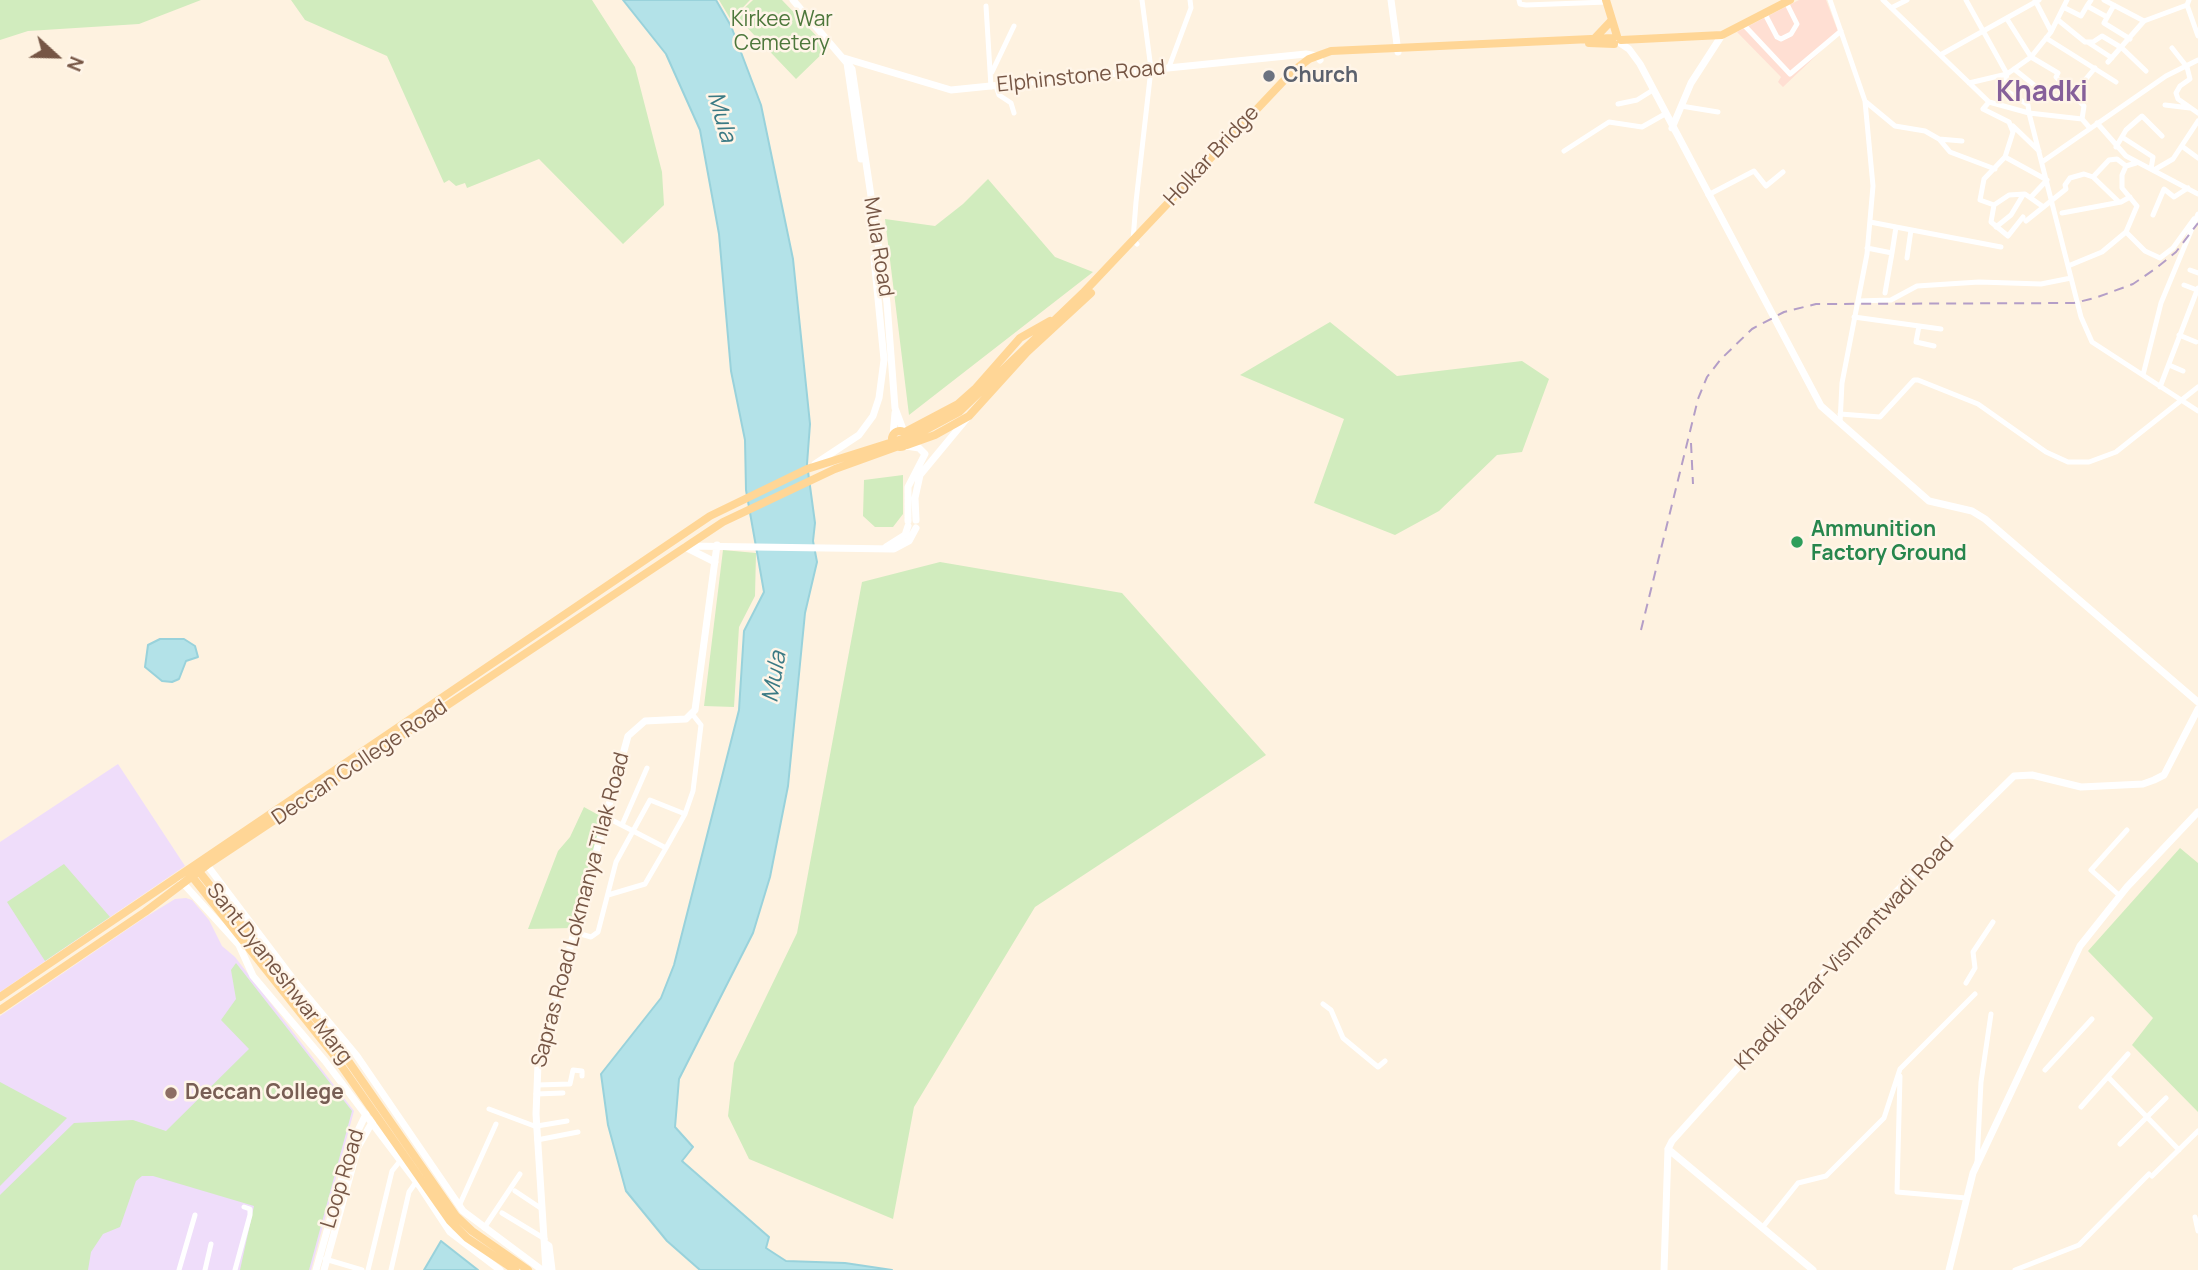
<!DOCTYPE html>
<html>
<head>
<meta charset="utf-8">
<style>
	body { margin:0 }
	#map { position:relative; width:2198px; height:1270px; overflow:hidden; background:#fef2e0; font-family:Manrope,sans-serif }
	canvas { display:block }
	.north { position:absolute; left:21px; top:21px; width:70px; height:70px; -webkit-text-stroke:5px #fff5e8; paint-order:stroke; rotate:112deg; font-size:19px; font-weight:700; line-height:28px; text-align:center; color:#765645 }
	.north::after { content:''; display:block; margin:auto; width:24px; height:32px; background:#765645; clip-path:polygon(50% 0,100% 100%,50% 72%,0 100%) }
</style>
</head>
<body>
<div id="map">
<canvas width="2198" height="1270"></canvas>
<div class="north">N</div>
</div>
<script>
const c = document.querySelector('canvas').getContext('2d');
c.lineJoin = 'round';
function fillPath(path, color) {
  c.fillStyle = color;
  c.fill(path, 'evenodd');
}
function poly(rows) {
  const path = new Path2D();
  for (const r of rows) {
    if (r.length === 3) {
      path.moveTo(r[0] + r[2], r[1]);
      path.arc(r[0], r[1], r[2], 0, 2 * Math.PI);
      continue;
    }
    path.moveTo(r[0], r[1]);
    for (let i = 2; i < r.length; i += 2) path.lineTo(r[i], r[i + 1]);
  }
  return path;
}
function strokePath(path, color, width, dash) {
  c.strokeStyle = color;
  c.lineWidth = width;
  c.lineCap = dash ? 'butt' : 'round';
  c.setLineDash(dash || []);
  c.stroke(path);
}
function write(font, color, halo, rows, align = 'center') {
  c.font = font + ' Manrope,sans-serif';
  c.lineWidth = 5;
  c.setLineDash([]);
  c.textBaseline = 'middle';
  c.strokeStyle = halo;
  c.fillStyle = color;
  for (const [text, x, y, turn = 0] of rows) {
    c.save();
    c.translate(x, y);
    c.rotate((+turn || 0) * Math.PI / 180);
    c.textAlign = isNaN(turn) ? turn : align;
    if (halo) c.strokeText(text, 0, 0);
    c.fillText(text, 0, 0);
    c.restore();
  }
}
fillPath(poly([
	[1799,0,1826,0,1839,34,1783,87,1778,82,1781,77,1737,32]
]), '#ffdfd3');
fillPath(poly([
	[118,764,185,866,0,992,0,842],
	[186,898,192,900,209,920,222,946,235,957,354,1111,311,1270,0,1270,0,1016,144,918,175,899]
]), '#efddfa');
fillPath(poly([
	[0,0,201,0,139,24,28,31,0,40],
	[291,0,592,0,635,67,662,172,664,205,623,244,539,159,467,188,465,183,456,186,449,180,444,183,387,56,305,20],
	[719,0,750,0,731,20],
	[753,0,782,0,828,48,796,79,736,16],
	[988,179,1055,257,1093,272,909,415,885,219,935,226,963,204],
	[1330,322,1397,376,1522,361,1549,379,1522,452,1497,455,1439,511,1395,535,1314,503,1344,419,1240,375],
	[903,475,903,514,893,527,875,527,863,516,864,480],
	[723,550,756,553,755,596,739,627,734,707,704,706],
	[940,562,1122,593,1266,755,1035,907,914,1107,893,1219,749,1159,728,1116,734,1063,797,933,862,582],
	[584,807,604,818,573,928,528,929,558,851,570,837],
	[2180,848,2198,863,2198,1112,2132,1045,2153,1018,2088,951],
	[64,864,110,917,45,961,7,902],
	[236,963,352,1111,309,1270,240,1270,254,1206,153,1176,142,1176,136,1181,120,1227,103,1234,91,1252,88,1270,0,1270,0,1195,74,1123,133,1120,166,1131,249,1049,221,1020,236,999,231,970],
	[0,1082,67,1118,0,1186]
]), '#d1ecbe');
const water = poly([
	[623,0,716,0,731,26,761,105,793,259,810,424,807,464,815,523,813,541,817,562,805,613,788,786,770,877,753,933,679,1079,675,1127,693,1147,682,1161,769,1237,766,1248,786,1261,845,1263,892,1270,700,1270,667,1241,626,1191,608,1125,601,1074,661,998,674,965,739,710,744,631,764,592,746,490,745,440,731,371,719,234,700,130,666,54,623,0],
	[160,639,184,639,195,646,198,657,186,661,179,679,172,682,162,681,145,667,148,645,160,639],
	[441,1241,478,1270,424,1270,441,1241]
]);
fillPath(water, '#b3e2e8');
strokePath(water, '#99d2db', 2);
strokePath(poly([
	[1519,0,1520,4,1526,5,1607,2],
	[1830,0,1865,101,1873,186,1867,254,1842,383,1840,423],
	[1883,0,1989,102,2029,113,2081,317,2092,342,2198,411],
	[1966,0,2007,74,2004,89,2028,105,2029,113,2082,119],
	[2035,0,2051,31],
	[2091,0,2087,6,2107,17],
	[2104,0,2144,21,2187,5,2189,0],
	[2114,5,2104,23,2130,39],
	[2187,5,2198,36],
	[986,6,991,87],
	[1891,8,1907,0],
	[2065,8,2081,16,2087,6],
	[1765,14,1777,37,1781,39,1791,34,1797,24,1786,2],
	[2007,19,2031,57,2058,73,2056,77,2084,106,2082,119,2089,127],
	[2058,20,2085,42,2093,42,2102,36,2122,48,2146,71],
	[1744,25,1790,74,1841,31],
	[2046,38,2116,82],
	[2089,43,2112,58],
	[2172,48,2187,67,2190,79,2180,86,2176,93,2178,99,2198,113],
	[1942,54,2039,0],
	[2108,62,2144,21],
	[1169,67,1191,8,1190,0],
	[2014,69,2049,97,2059,97,2072,91],
	[992,72,1014,26],
	[1969,83,2007,74,2031,57,2051,32,2067,0],
	[996,86,999,95,1011,103,1014,113],
	[2080,86,2095,68],
	[1866,102,1895,126,1925,131,1939,139],
	[1989,102,1983,109,2009,122,2013,132,2005,157,1984,179,1980,200,1994,205,2009,195,2025,194,2042,206],
	[1618,104,1637,100,1653,90],
	[2165,105,2190,108],
	[1681,106,1718,112],
	[2097,123,2126,156,2198,194],
	[2013,126,2039,151],
	[2122,137,2153,157,2151,169],
	[1962,141,1939,139,1950,152,1995,169],
	[2116,147,2126,130,2142,116,2162,136],
	[2183,147,2198,158],
	[1564,151,1609,122,1642,127,1665,114],
	[2005,157,2047,180,2031,197],
	[2042,162,2166,76,2198,60],
	[2154,170,2173,159,2198,121],
	[2093,177,2109,160,2117,159,2126,166],
	[1708,195,1754,171,1766,186,1783,172],
	[1994,205,1991,222,2008,236,2023,217],
	[2062,213,2121,202,2130,197],
	[2153,215,2164,189,2174,197,2188,188],
	[2026,221,2066,189,2065,185,2070,178,2084,174,2093,177,2119,202],
	[1896,227,2001,247],
	[1996,227,2011,215,2023,195],
	[2126,232,2137,206,2122,188,2122,175,2126,166,2136,163],
	[1137,244,1133,240,1136,202,1151,69,1142,0],
	[1867,248,1892,253,1896,227,1870,222],
	[1907,258,1911,230],
	[2068,266,2102,252,2126,232,2145,251,2160,258,2173,248,2194,219],
	[2190,270,2198,273],
	[2184,285,2197,290],
	[1885,293,1892,253],
	[1858,301,1891,300,1917,286,1979,282,2041,284,2071,278],
	[1854,317,1941,329],
	[1919,326,1916,342,1934,346],
	[2179,335,2196,342],
	[2169,365,2183,371],
	[2143,375,2161,303,2198,214],
	[2160,387,2198,288],
	[1840,414,1880,417,1914,380,1918,380,1978,404,2046,452,2068,462,2089,462,2116,452,2198,387],
	[606,817,666,848,645,884,608,895],
	[622,825,647,768],
	[666,848,685,814,693,791,701,725,693,715],
	[2120,896,2091,870,2127,830],
	[574,932,591,937,598,932,616,862,650,800,685,814],
	[1966,983,1975,968,1973,952,1993,922],
	[1323,1004,1331,1010,1343,1038,1378,1067,1385,1061],
	[2045,1070,2092,1019],
	[1900,1076,1897,1192,1966,1198],
	[2108,1077,2179,1150],
	[537,1085,570,1084,573,1070,582,1071,582,1076],
	[536,1094,563,1093],
	[2081,1107,2128,1054],
	[489,1109,537,1127],
	[537,1126,567,1121],
	[537,1140,578,1132],
	[2120,1144,2166,1098],
	[1977,1163,1981,1082,1991,1014],
	[2152,1176,2198,1131],
	[515,1191,542,1209],
	[459,1206,496,1124],
	[502,1213,545,1239],
	[2195,1217,2198,1231],
	[484,1228,520,1174],
	[1762,1228,1798,1183,1826,1176,1884,1118,1900,1069,1975,994],
	[325,1259,362,1270],
	[179,1270,195,1215],
	[205,1270,211,1244],
	[235,1270,250,1215,250,1209,244,1207],
	[368,1270,392,1171,400,1161],
	[391,1270,409,1192,416,1182],
	[2015,1270,2079,1245,2149,1174]
]), '#fff', 5);
strokePath(poly([
	[793,0,852,69,887,303,895,408,904,432],
	[1391,0,1398,52],
	[1620,43,1629,49,1640,64,1821,406,1929,501,1972,511,1985,519,2198,702],
	[844,58,951,90,1306,54,1317,56,1320,60],
	[847,63,861,159],
	[1672,128,1691,83,1722,35],
	[893,435,895,413],
	[906,446,919,448,925,454,908,487,908,521],
	[815,464,859,435,873,416,879,398,884,360,874,258],
	[916,520,915,498,920,475,968,417],
	[687,546,894,549,909,541,916,528],
	[685,547,715,562],
	[886,547,905,535,908,526],
	[204,861,297,984,357,1056,463,1211,542,1270],
	[181,881,239,945,253,976,325,1061,421,1188,450,1232,500,1270],
	[1668,1149,1813,1270],
	[546,1244,549,1246,552,1270],
	[316,1270,351,1145,366,1114],
	[324,1270,358,1147,374,1119],
	[546,1270,536,1114,538,1064,628,736,645,721,686,719,695,710,717,545],
	[1664,1270,1668,1149,1672,1141,1895,893,2014,776,2032,775,2081,787,2143,784,2154,780,2164,775,2198,709],
	[1949,1270,1973,1173,2080,946,2127,887,2198,812]
]), '#fff', 7);
strokePath(poly([
	[1606,0,1617,36],
	[1595,38,1612,20],
	[1621,40,1722,35,1790,0],
	[1589,43,1614,44],
	[900,439,8],
	[905,432,958,404,976,388,1020,338,1050,321],
	[907,445,935,435,969,416,1027,352,1091,293],
	[197,869,340,1049,456,1216,472,1231,528,1270],
	[190,874,333,1054,450,1221,467,1238,515,1270],
	[0,997,710,516,807,469,918,434,959,412,1083,293,1292,72,1309,59,1331,51,1613,38],
	[0,1010,145,912,207,865,723,522,835,469,896,447]
]), '#ffd696', 8);
strokePath(poly([
	[1691,443,1693,484],
	[1641,630,1698,399,1707,377,1721,359,1752,329,1784,312,1816,304,2074,303,2095,298,2133,284,2155,269,2176,252,2198,223]
]), '#b49ec7', 2, [10, 7]);
for (const [x, y, r, color] of [
	[1269,76,7,"#6b7280"],
	[1797,542,7,"#2e9e5b"],
	[171,1093,7,"#8d6e63"]
]) {
  const dot = new Path2D();
  dot.arc(x, y, r, 0, 2 * Math.PI);
  c.fillStyle = color;
  c.fill(dot);
  strokePath(dot, '#fff5e8', 2.5);
}
write('21px', '#4d773b', '#fff5e8', [
	["Kirkee War",782,20],
	["Cemetery",782,44]
]);
write('bold 21px', '#5b616d', '#fff5e8', [
	["Church",1283,76]
], 'left');
write('21px', '#765645', '#fff5e8', [
	["Elphinstone Road",1081,77,-6],
	["Holkar Bridge",1212,156,-47],
	["Mula Road",878,247,81],
	["Deccan College Road",360,763,-34],
	["Sapras Road Lokmanya Tilak Road",581,910,-75],
	["Khadki Bazar-Vishrantwadi Road",1845,954,-47],
	["Sant Dyaneshwar Marg",279,974,52],
	["Loop Road",343,1179,-73]
]);
write('bold 21px', '#27864d', '#fff5e8', [
	["Ammunition",1811,530],
	["Factory Ground",1811,554]
], 'left');
write('bold 21px', '#785e54', '#fff5e8', [
	["Deccan College",185,1093]
], 'left');
write('italic 23px', '#3b7a84', '#fff5e8', [
	["Mula",721,117,74],
	["Mula",775,677,-80]
]);
write('bold 28px', '#86609a', '#fff5e8', [
	["Khadki",2042,93]
]);
</script>
</body>
</html>
